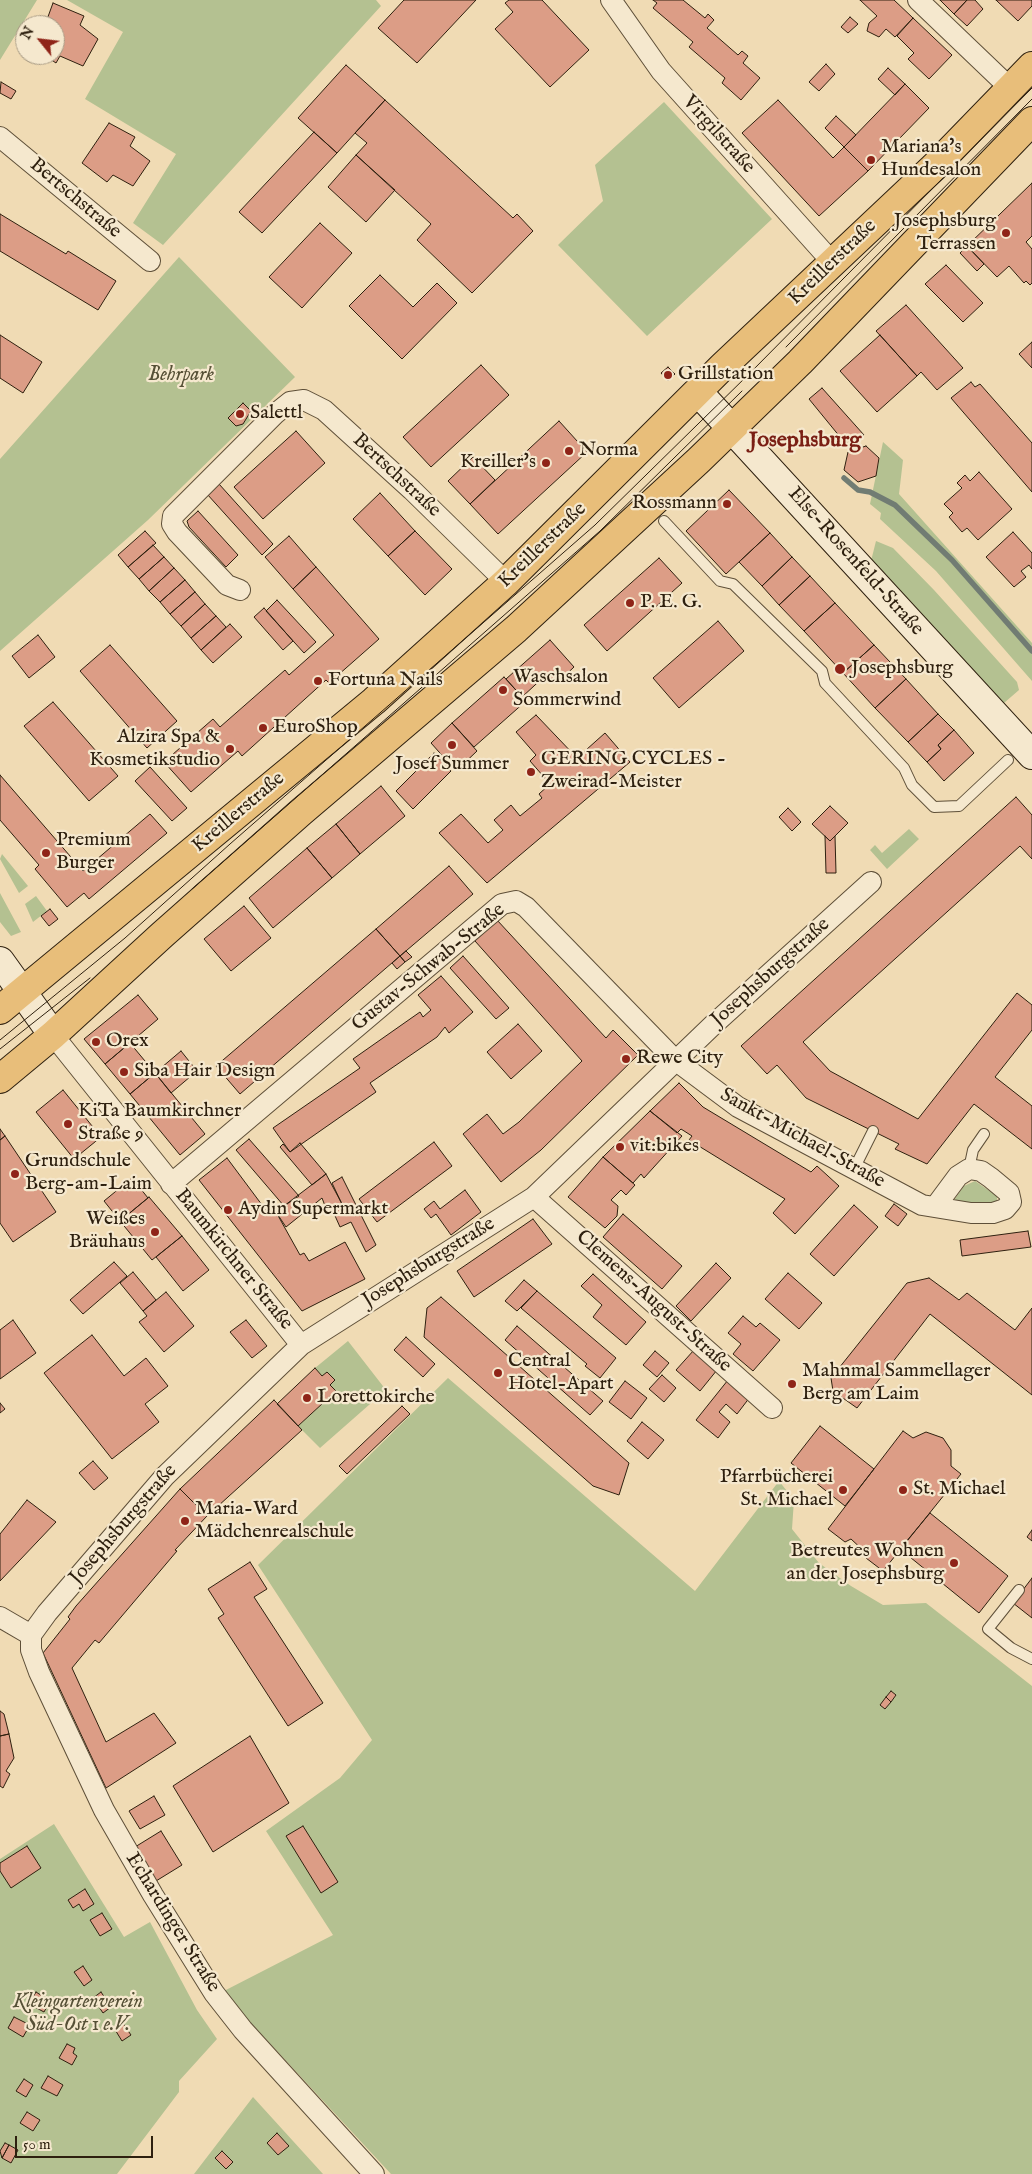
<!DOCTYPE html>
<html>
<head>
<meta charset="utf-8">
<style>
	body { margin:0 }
	#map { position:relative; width:1032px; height:2174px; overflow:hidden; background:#f0dbb4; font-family:"IM FELL English",serif }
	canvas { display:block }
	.north { position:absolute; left:15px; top:15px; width:50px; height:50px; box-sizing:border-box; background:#f5e8ce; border:1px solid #a59882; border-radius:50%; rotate:299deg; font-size:14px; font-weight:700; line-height:20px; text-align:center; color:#2e200f }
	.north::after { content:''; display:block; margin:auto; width:18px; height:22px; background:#8f2418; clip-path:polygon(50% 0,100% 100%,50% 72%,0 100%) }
	.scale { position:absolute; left:15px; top:2136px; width:138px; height:22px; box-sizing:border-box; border:2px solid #2e200f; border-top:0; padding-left:6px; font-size:15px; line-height:18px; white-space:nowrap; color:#2e200f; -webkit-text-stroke:4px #f5e8ce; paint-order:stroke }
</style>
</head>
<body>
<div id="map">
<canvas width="1032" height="2174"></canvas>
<div class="north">N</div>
<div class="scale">50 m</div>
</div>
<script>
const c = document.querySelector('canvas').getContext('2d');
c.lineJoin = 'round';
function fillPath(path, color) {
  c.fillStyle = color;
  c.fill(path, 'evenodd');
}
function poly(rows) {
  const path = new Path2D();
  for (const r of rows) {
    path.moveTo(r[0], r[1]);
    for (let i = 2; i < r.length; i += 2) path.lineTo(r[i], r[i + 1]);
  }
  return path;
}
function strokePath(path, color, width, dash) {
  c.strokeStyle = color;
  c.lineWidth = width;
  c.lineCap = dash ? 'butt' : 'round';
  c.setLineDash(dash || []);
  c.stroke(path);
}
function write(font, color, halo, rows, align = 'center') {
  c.font = font + ' "IM FELL English",serif';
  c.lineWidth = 4.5;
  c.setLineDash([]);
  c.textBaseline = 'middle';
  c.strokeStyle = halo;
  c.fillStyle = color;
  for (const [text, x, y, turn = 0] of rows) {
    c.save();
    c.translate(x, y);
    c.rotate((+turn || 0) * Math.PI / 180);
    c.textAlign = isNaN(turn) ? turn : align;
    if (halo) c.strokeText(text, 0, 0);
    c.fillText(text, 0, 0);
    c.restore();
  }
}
fillPath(poly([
	[0,0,37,0,0,60],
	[67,0,376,0,381,6,163,245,133,223,176,154,85,99,123,32],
	[664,102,772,219,647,336,558,245,603,201,595,165],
	[179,257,295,377,148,520,0,651,0,459],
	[883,442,903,460,899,494,1032,643,1032,681,936,571,880,519,881,513,870,504],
	[876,541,893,548,934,590,1017,682,1019,690,1004,703,871,561],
	[909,829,919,839,887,869,870,850,875,845,882,853],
	[2,854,28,886,19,893,0,859],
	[0,893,21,932,11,936,0,922],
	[36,896,47,911,33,922,25,904],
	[975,1181,997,1196,997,1202,978,1206,954,1200,964,1186],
	[348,1341,386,1390,320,1448,298,1426,336,1391,330,1385,334,1380,322,1376,315,1368],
	[448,1378,695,1591,779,1481,794,1500,792,1529,819,1563,851,1586,883,1605,926,1603,1032,1686,1032,2174,391,2174,222,1992,333,1935,266,1831,340,1778,372,1740,258,1565],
	[54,1824,124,1937,150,1922,197,2010,217,2039,179,2081,179,2092,117,2174,0,2174,0,1859],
	[253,2097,323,2174,194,2174]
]), '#b4c191');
strokePath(poly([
	[844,478,858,490,870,492,895,505,952,560,1032,651]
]), '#717c73', 5.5);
const building = poly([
	[404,0,476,0,417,63,378,28,404,0],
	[509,0,542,0,589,50,550,87,495,29,513,12,505,3,509,0],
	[653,0,683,0,705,18,708,14,714,20,707,28,738,55,742,51,748,56,743,63,760,78,741,100,722,83,725,78,689,47,693,42,653,8,657,3,653,0],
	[860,0,894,0,913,18,895,37,886,29,879,37,867,31,869,23,877,16,860,0],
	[940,0,967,0,954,14,940,0],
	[967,0,975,0,983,9,967,26,954,14,967,0],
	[996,0,1032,0,1032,6,1018,21,996,0],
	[53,3,84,16,80,25,98,39,83,66,60,56,56,63,44,55,55,55,55,25,45,25,53,3],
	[850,17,858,24,848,33,841,27,850,17],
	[913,18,952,55,929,79,908,59,914,53,897,36,913,18],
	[826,64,835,74,819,91,809,82,826,64],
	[346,65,385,100,337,153,298,118,346,65],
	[888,68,905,84,895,95,878,79,888,68],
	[1,82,16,91,11,99,0,93,1,82],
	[905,84,929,108,868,171,844,147,905,84],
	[385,100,513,218,517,214,533,231,472,293,417,240,431,224,356,155,367,143,355,133,385,100],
	[778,100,833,158,844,147,868,171,819,216,742,133,778,100],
	[836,116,856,135,844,147,825,128,836,116],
	[109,123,135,137,130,146,150,161,133,186,113,175,107,182,82,163,109,123],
	[314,132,337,153,262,233,239,212,314,132],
	[356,155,395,190,366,222,328,187,356,155],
	[1032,183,1032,236,1026,242,1032,249,1032,283,1030,285,1026,281,1024,283,1009,266,997,277,967,246,1032,183],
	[0,214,66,254,68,251,116,281,98,310,0,251,0,214],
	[320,223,352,253,302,308,269,277,320,223],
	[967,246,984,264,977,271,960,253,967,246],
	[946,265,983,303,963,322,925,284,946,265],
	[380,275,413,307,437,283,457,303,402,359,349,306,380,275],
	[906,305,963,368,937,390,921,372,917,376,876,331,906,305],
	[0,335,42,362,23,393,0,378,0,335],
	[880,335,917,376,877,412,840,371,880,335],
	[1032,342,1032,368,1019,354,1032,342],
	[481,365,509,395,431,467,403,437,481,365],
	[668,367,675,374,668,381,661,373,668,367],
	[971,382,975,387,980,384,1032,443,1032,492,951,398,971,382],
	[822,388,864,435,845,443,809,399,822,388],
	[243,403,251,411,243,424,236,426,228,418,243,403],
	[559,421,587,452,498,534,470,504,559,421],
	[296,431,325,463,263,519,234,487,296,431],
	[866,446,879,458,876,476,858,482,844,470,848,452,866,446],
	[473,457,495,480,470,504,448,481,473,457],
	[979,472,1012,509,978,540,967,528,962,532,949,517,953,513,944,504,962,488,957,483,965,475,970,481,979,472],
	[219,484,273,544,262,555,207,494,219,484],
	[729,490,770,533,726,574,686,531,729,490],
	[380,493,415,531,388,556,353,519,380,493],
	[198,511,238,555,226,567,189,527,187,521,198,511],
	[145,531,156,543,128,567,118,555,145,531],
	[415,531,452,569,425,595,388,556,415,531],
	[1013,532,1032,553,1032,569,1029,565,1021,571,1026,577,1014,587,986,557,1013,532],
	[770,533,792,557,762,586,739,562,770,533],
	[289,536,316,567,293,589,265,557,289,536],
	[153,545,164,557,139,579,128,567,153,545],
	[164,557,174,568,149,591,139,579,164,557],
	[792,557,810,576,779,605,762,586,792,557],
	[659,558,682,583,607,651,584,625,659,558],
	[316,567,379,639,329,683,326,680,242,756,238,751,191,792,164,762,213,719,220,727,285,670,289,675,334,635,293,589,316,567],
	[174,568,185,580,160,602,149,591,174,568],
	[810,576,835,603,804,631,779,605,810,576],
	[185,580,195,592,170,614,160,602,185,580],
	[195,592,205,604,181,626,170,614,195,592],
	[277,600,316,642,304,653,266,611,277,600],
	[835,603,874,645,843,673,804,631,835,603],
	[205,604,216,616,191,638,181,626,205,604],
	[264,608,293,641,283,650,254,617,264,608],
	[216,616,226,627,201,650,191,638,216,616],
	[718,621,744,651,679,708,653,678,718,621],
	[230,624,242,637,213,663,201,650,230,624],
	[38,635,55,657,29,678,12,656,38,635],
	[550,640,574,667,556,684,547,674,522,697,506,679,550,640],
	[110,645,177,721,147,748,80,671,110,645],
	[874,645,906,679,875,708,843,673,874,645],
	[504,677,526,701,474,747,452,723,504,677],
	[906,679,938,714,908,742,875,708,906,679],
	[53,702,118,776,89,801,24,726,53,702],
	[938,714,954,730,938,745,941,749,927,762,908,742,938,714],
	[536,715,577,758,605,733,630,762,487,883,439,833,461,814,488,843,503,830,494,820,511,805,520,816,542,798,539,794,550,784,530,761,536,755,516,732,536,715],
	[452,723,477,751,456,771,431,743,452,723],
	[954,730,974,753,944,781,927,762,941,749,938,745,954,730],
	[434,753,451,771,413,809,396,791,434,753],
	[150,767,187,808,172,821,135,781,150,767],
	[0,775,83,871,150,814,167,833,89,899,84,893,67,907,35,869,39,865,0,820,0,775],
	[381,786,405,816,360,854,336,824,381,786],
	[1016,797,1032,815,1032,859,1020,846,803,1042,830,1071,918,1119,1017,993,1032,1005,1032,1030,995,1077,1032,1106,1032,1149,974,1104,927,1164,895,1149,899,1144,806,1098,777,1065,767,1074,741,1046,1016,797],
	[830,806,848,823,830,841,812,824,830,806],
	[788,808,801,822,792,831,779,817,788,808],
	[336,824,360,854,332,878,307,848,336,824],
	[825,836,830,841,835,836,836,873,826,873,825,836],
	[307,848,332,878,273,928,249,898,307,848],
	[449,866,473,894,400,956,376,929,449,866],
	[244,906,271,938,231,971,204,939,244,906],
	[50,909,58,919,49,926,41,916,50,909],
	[497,920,606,1038,613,1030,638,1055,541,1150,501,1182,463,1134,487,1114,503,1134,519,1122,582,1061,475,941,497,920],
	[376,929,400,956,240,1094,216,1066,376,929],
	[406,951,412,957,405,962,400,956,406,951],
	[400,956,405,962,397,969,392,963,400,956],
	[463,956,509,1008,496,1019,450,968,463,956],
	[441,976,473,1012,449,1033,445,1027,437,1037,370,1083,376,1092,290,1152,273,1128,360,1068,353,1059,420,1012,423,1017,431,1010,418,995,441,976],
	[138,995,158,1019,105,1064,84,1039,138,995],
	[518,1024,542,1051,511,1079,487,1052,518,1024],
	[130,1043,155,1073,130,1094,105,1064,130,1043],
	[181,1051,197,1071,171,1093,155,1073,181,1051],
	[155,1073,205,1134,180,1155,130,1094,155,1073],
	[679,1083,703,1107,811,1172,817,1166,839,1186,795,1234,773,1213,785,1199,689,1140,692,1136,681,1129,677,1133,650,1111,679,1083],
	[63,1090,101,1137,74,1159,36,1112,63,1090],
	[650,1111,682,1136,644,1178,641,1174,633,1183,603,1157,650,1111],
	[0,1129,5,1136,0,1140,0,1129],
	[5,1136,56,1212,13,1242,0,1223,0,1140,5,1136],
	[249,1139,299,1196,284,1206,236,1150,249,1139],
	[434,1142,452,1166,377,1222,359,1199,434,1142],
	[300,1143,326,1174,312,1185,280,1147,283,1144,290,1152,300,1143],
	[603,1157,635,1185,626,1195,621,1190,611,1200,618,1206,617,1216,605,1228,568,1197,603,1157],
	[227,1158,268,1213,276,1212,300,1255,304,1253,309,1261,345,1242,365,1279,302,1311,199,1180,227,1158],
	[326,1174,342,1204,327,1211,322,1198,286,1227,276,1212,326,1174],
	[342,1177,376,1245,366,1252,351,1222,340,1227,332,1209,342,1204,332,1183,342,1177],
	[132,1178,148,1198,120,1221,104,1201,132,1178],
	[465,1190,481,1212,451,1235,436,1214,431,1218,424,1209,434,1201,440,1209,465,1190],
	[149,1197,182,1236,152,1260,120,1221,149,1197],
	[894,1204,907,1214,898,1226,885,1216,894,1204],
	[854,1205,878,1227,834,1276,810,1254,854,1205],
	[623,1214,682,1266,662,1289,603,1237,623,1214],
	[533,1219,552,1244,474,1297,457,1271,533,1219],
	[1028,1231,1031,1247,962,1256,960,1240,1028,1231],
	[182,1236,209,1270,183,1291,156,1257,182,1236],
	[114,1262,127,1276,83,1314,70,1300,114,1262],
	[716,1263,731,1278,691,1321,676,1306,716,1263],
	[133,1272,156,1300,143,1311,120,1283,133,1272],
	[788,1273,822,1303,799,1329,765,1299,788,1273],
	[593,1274,646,1322,626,1345,593,1317,602,1305,581,1286,593,1274],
	[929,1278,959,1300,967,1293,1015,1330,1032,1308,1032,1395,930,1314,857,1408,833,1391,831,1378,907,1283,929,1278],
	[524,1280,537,1291,517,1311,505,1301,524,1280],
	[537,1291,616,1358,600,1378,585,1366,587,1364,521,1308,537,1291],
	[166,1292,194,1326,164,1352,139,1322,147,1316,143,1311,166,1292],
	[441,1297,629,1463,619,1495,593,1486,424,1337,427,1308,441,1297],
	[743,1316,756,1327,760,1323,780,1340,753,1371,733,1354,741,1344,728,1333,743,1316],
	[13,1320,36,1353,0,1379,0,1330,13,1320],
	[246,1320,267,1346,252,1358,230,1332,246,1320],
	[517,1326,603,1401,590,1415,505,1340,517,1326],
	[92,1335,124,1376,146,1358,168,1386,145,1404,159,1422,112,1459,44,1373,92,1335],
	[406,1337,435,1364,423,1377,394,1350,406,1337],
	[694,1350,717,1370,700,1391,676,1370,694,1350],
	[655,1351,669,1363,657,1377,643,1365,655,1351],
	[315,1368,322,1376,327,1372,335,1380,330,1385,336,1391,298,1426,277,1404,315,1368],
	[662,1375,676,1388,664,1402,649,1389,662,1375],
	[728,1380,750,1397,737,1414,726,1404,719,1412,730,1422,718,1438,696,1420,728,1380],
	[625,1381,647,1398,631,1419,609,1402,625,1381],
	[274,1400,302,1430,207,1516,180,1489,274,1400],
	[0,1403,5,1409,0,1413,0,1403],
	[402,1406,410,1414,347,1474,339,1466,402,1406],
	[642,1422,664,1440,648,1459,627,1441,642,1422],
	[820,1426,874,1469,845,1506,791,1463,820,1426],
	[903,1431,913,1438,926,1432,943,1438,951,1450,951,1466,961,1474,883,1571,866,1558,865,1552,851,1539,845,1542,828,1529,903,1431],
	[93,1461,108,1478,94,1490,79,1473,93,1461],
	[180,1489,207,1516,175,1550,177,1551,99,1643,95,1640,72,1668,106,1742,154,1713,176,1743,106,1788,43,1653,70,1619,68,1617,76,1606,180,1489],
	[27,1500,56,1522,0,1581,0,1534,27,1500],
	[930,1513,1008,1576,979,1613,900,1549,930,1513],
	[1032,1530,1032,1541,1027,1537,1032,1530],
	[250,1562,267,1589,254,1597,323,1703,288,1726,218,1618,224,1614,208,1589,250,1562],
	[1032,1578,1032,1618,1013,1603,1032,1578],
	[891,1691,896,1695,891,1702,886,1697,891,1691],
	[886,1697,891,1702,885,1709,880,1705,886,1697],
	[0,1711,4,1714,9,1734,0,1736,0,1711],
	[9,1734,14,1758,6,1771,10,1774,3,1788,0,1786,0,1736,9,1734],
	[250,1736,289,1803,213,1852,173,1786,250,1736],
	[154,1796,165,1815,140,1829,129,1811,154,1796],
	[303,1826,338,1882,321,1893,286,1836,303,1826],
	[161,1831,182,1865,156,1881,135,1847,161,1831],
	[27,1846,41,1868,11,1888,0,1871,0,1863,27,1846],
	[85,1889,94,1904,83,1911,79,1904,73,1908,68,1900,85,1889],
	[102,1913,112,1929,100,1936,90,1920,102,1913],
	[83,1966,92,1980,84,1986,74,1972,83,1966],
	[36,1992,50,2001,44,2012,29,2004,36,1992],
	[101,1992,111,2007,103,2013,93,1998,101,1992],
	[14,2017,30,2025,23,2037,8,2028,14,2017],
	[122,2022,131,2035,122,2041,114,2028,122,2022],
	[67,2044,75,2048,73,2053,77,2056,72,2065,59,2058,67,2044],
	[48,2076,63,2085,57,2096,41,2088,48,2076],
	[24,2079,33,2085,26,2097,16,2091,24,2079],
	[27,2112,40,2120,33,2131,20,2123,27,2112],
	[277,2133,289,2146,278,2155,267,2143,277,2133],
	[5,2143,9,2145,2,2158,0,2151,5,2143],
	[9,2145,18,2150,11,2163,2,2158,9,2145],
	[222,2151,233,2162,226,2169,215,2158,222,2151]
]);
fillPath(building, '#dc9d86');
strokePath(building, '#2e200f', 1);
const lane = poly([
	[664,521,720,581,733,584,822,671,825,683,904,768,912,785,934,807,959,806,1008,760],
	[854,1169,873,1131],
	[969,1169,973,1150,984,1134],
	[1019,1590,988,1629,1011,1648,1032,1659]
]);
const street = poly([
	[611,0,661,71,833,263],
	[918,0,1010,88],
	[0,137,150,261],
	[240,590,227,585,177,532,172,524,173,516,275,414,290,402,304,400,324,410,412,490,506,582],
	[53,1035,301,1345],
	[171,1184,502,904,516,901,526,907,675,1060,738,1107,922,1205,971,1213,993,1213,1005,1209,1011,1202,1009,1193,991,1178,981,1171,969,1169,958,1176,935,1207],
	[534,1197,772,1408],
	[0,1617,31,1635],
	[31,1635,47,1613,165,1476,301,1345,534,1197,714,1024,871,882],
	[31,1635,31,1650,39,1672,104,1810,153,1895,214,1993,243,2030,374,2174]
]);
const secondary = poly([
	[698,392,1032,755],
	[0,961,53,1035]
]);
const primary = poly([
	[0,1010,374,701,506,582,723,366,934,167,1032,66],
	[0,1079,53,1035,162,935,301,812,516,629,699,460,800,362,1032,121]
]);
strokePath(lane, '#5e4f38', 12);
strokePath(street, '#5e4f38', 22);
strokePath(secondary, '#2e200f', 30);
strokePath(primary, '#2e200f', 30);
strokePath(lane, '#f5e8ce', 10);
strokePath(street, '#f5e8ce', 20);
strokePath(secondary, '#f5e8ce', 28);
strokePath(primary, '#e8be7a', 28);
strokePath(poly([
	[786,347,1032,99],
	[192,889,600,531,742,391],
	[0,1040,125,938,230,844,595,525,750,373,1032,88],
	[0,1049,90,978]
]), '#2e200f', 1);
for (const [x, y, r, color] of [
	[871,160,5,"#8f2418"],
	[1006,233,5,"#8f2418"],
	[668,375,5,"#8f2418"],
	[240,414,5,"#8f2418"],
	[569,451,5,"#8f2418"],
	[546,463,5,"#8f2418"],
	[727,504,5,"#8f2418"],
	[630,603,5,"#8f2418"],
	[840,669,6,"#8f2418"],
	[318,681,5,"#8f2418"],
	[503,690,5,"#8f2418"],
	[263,728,5,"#8f2418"],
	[452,745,5,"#8f2418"],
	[230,749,5,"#8f2418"],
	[531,772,5,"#8f2418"],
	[46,853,5,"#8f2418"],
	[96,1042,5,"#8f2418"],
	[626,1059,5,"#8f2418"],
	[124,1072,5,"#8f2418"],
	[68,1124,5,"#8f2418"],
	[620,1147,5,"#8f2418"],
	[15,1174,5,"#8f2418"],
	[228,1210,5,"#8f2418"],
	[155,1232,5,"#8f2418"],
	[498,1373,5,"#8f2418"],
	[792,1384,5,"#8f2418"],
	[307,1398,5,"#8f2418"],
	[843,1490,5,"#8f2418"],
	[903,1490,5,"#8f2418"],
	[185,1521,5,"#8f2418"],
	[954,1563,5,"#8f2418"]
]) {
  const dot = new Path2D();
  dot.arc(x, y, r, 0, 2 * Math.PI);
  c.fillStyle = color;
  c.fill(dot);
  strokePath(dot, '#f5e8ce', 2);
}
write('20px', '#2e200f', '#f5e8ce', [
	["Virgilstraße",718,135,48],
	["Bertschstraße",75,199,40],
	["Kreillerstraße",833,263,-44],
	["Bertschstraße",396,476,43],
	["Kreillerstraße",543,546,-44],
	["Else-Rosenfeld-Straße",855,562,48],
	["Kreillerstraße",239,813,-40],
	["Gustav-Schwab-Straße",429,968,-39],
	["Josephsburgstraße",771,973,-42],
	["Sankt-Michael-Straße",802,1139,29],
	["Baumkirchner Straße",233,1260,51],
	["Josephsburgstraße",429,1263,-32],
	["Clemens-August-Straße",653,1302,42],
	["Josephsburgstraße",124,1525,-49],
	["Echardinger Straße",172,1923,58]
]);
write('20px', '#2e200f', '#f5e8ce', [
	["Mariana's",881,148],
	["Hundesalon",881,171],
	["Josephsburg",996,222,"right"],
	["Terrassen",996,245,"right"],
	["Grillstation",678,375],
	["Salettl",250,414],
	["Norma",579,451],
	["Kreiller's",536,463,"right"],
	["Rossmann",717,504,"right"],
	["P. E. G.",640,603],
	["Josephsburg",851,669],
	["Waschsalon",513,678],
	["Sommerwind",513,701],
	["Fortuna Nails",328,681],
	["EuroShop",273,728],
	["Alzira Spa &",220,738,"right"],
	["Kosmetikstudio",220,761,"right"],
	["GERING CYCLES -",541,760],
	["Zweirad-Meister",541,783],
	["Josef Summer",452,765,"center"],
	["Premium",56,841],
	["Burger",56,864],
	["Orex",106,1042],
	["Rewe City",636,1059],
	["Siba Hair Design",134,1072],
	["KiTa Baumkirchner",78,1112],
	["Straße 9",78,1135],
	["vit:bikes",630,1147],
	["Grundschule",25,1162],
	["Berg-am-Laim",25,1185],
	["Aydin Supermarkt",238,1210],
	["Weißes",145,1220,"right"],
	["Bräuhaus",145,1243,"right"],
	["Central",508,1362],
	["Hotel-Apart",508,1385],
	["Mahnmal Sammellager",802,1372],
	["Berg am Laim",802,1395],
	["Lorettokirche",317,1398],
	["Pfarrbücherei",833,1478,"right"],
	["St. Michael",833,1501,"right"],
	["St. Michael",913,1490],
	["Maria-Ward",195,1510],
	["Mädchenrealschule",195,1533],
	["Betreutes Wohnen",944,1552,"right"],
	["an der Josephsburg",944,1575,"right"]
], 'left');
write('italic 20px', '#565036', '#f5e8ce', [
	["Behrpark",181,376],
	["Kleingartenverein",78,2003],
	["Süd-Ost 1 e.V.",78,2026]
]);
write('bold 22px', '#7a1f14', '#f5e8ce', [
	["Josephsburg",805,441]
]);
</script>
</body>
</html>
